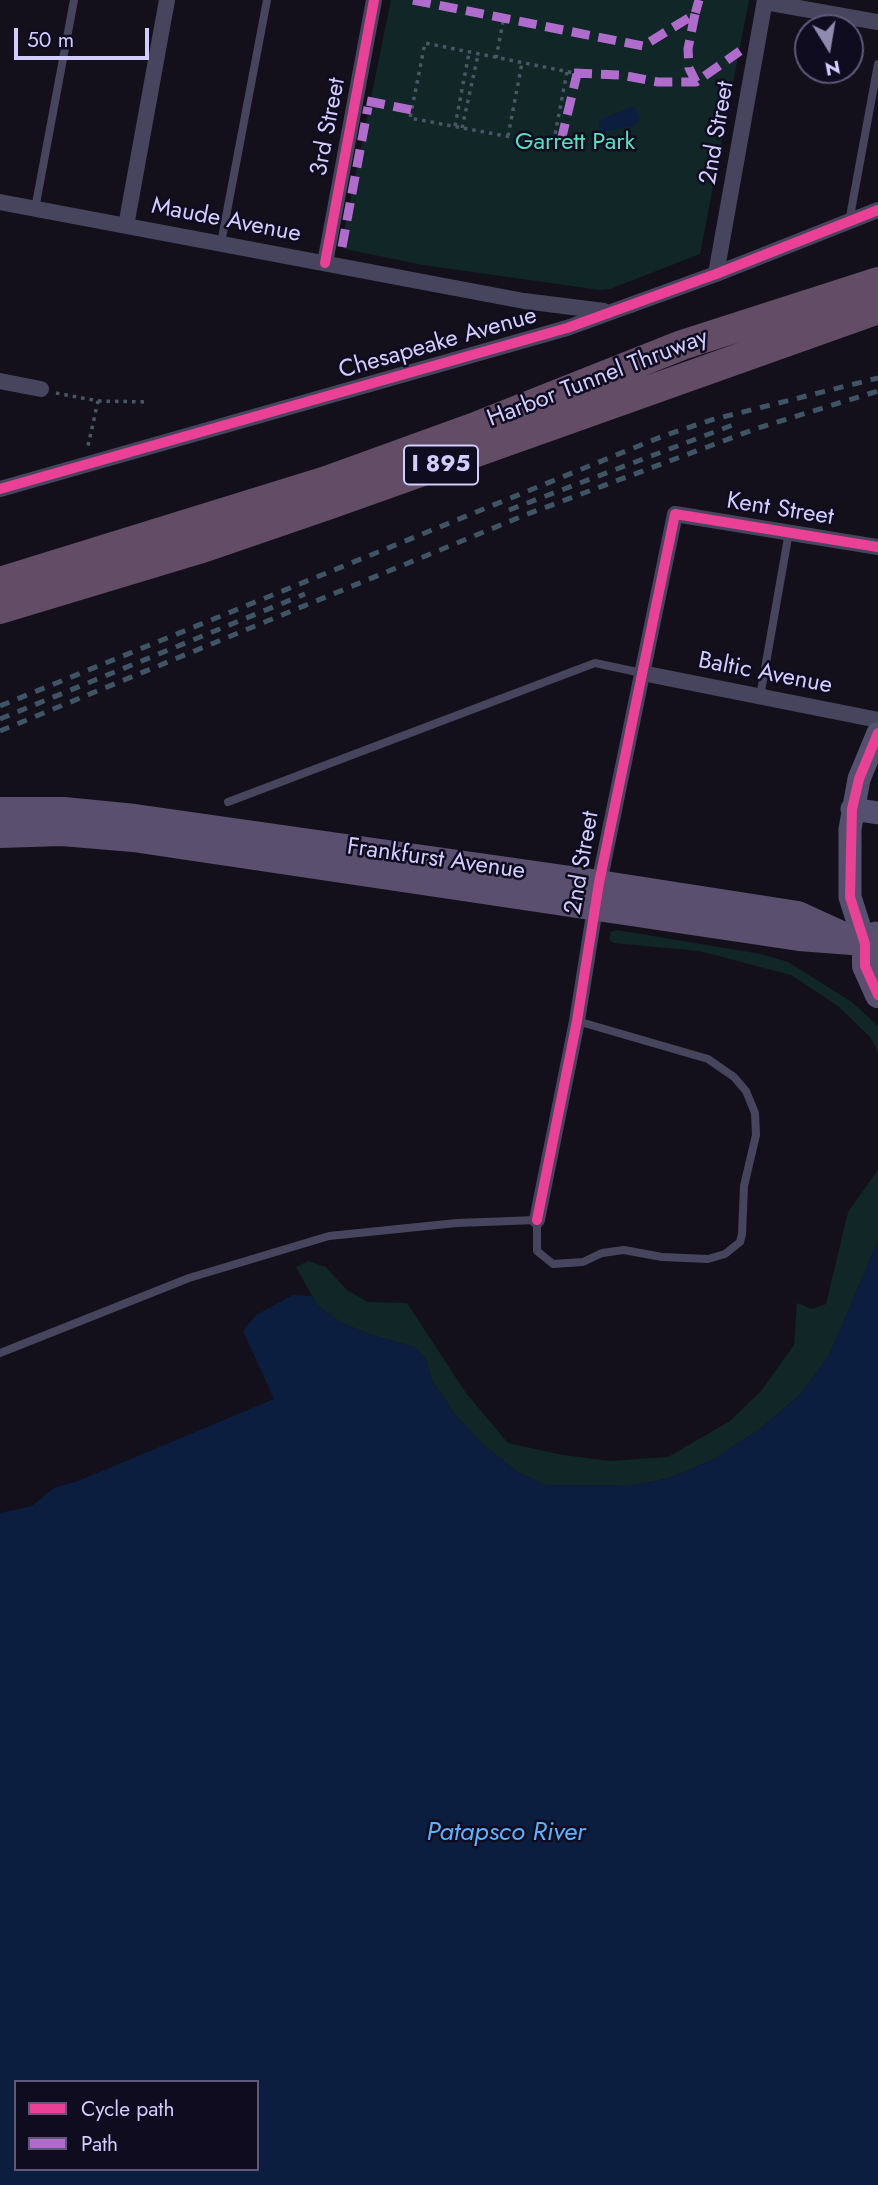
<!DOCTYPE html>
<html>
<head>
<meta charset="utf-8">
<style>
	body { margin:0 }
	#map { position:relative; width:878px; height:2185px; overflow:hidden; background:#13101c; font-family:Jost,sans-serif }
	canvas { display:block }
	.legend { position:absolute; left:14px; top:2080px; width:245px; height:91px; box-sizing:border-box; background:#100c20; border:2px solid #5e5979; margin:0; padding:9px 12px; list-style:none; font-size:21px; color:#d2ccff }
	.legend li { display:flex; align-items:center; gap:14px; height:35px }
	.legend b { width:35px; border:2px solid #5e5979 }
	.north { position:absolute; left:794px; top:14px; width:70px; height:70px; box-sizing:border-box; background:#100c20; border:2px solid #5e5979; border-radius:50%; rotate:169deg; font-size:19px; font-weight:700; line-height:28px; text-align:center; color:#d2ccff }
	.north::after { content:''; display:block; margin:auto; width:24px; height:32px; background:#8f8ab0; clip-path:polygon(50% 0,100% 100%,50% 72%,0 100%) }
	.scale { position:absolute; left:14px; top:28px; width:135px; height:32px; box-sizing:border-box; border:4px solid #d2ccff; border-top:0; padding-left:9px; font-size:21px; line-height:24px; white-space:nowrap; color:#d2ccff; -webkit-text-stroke:5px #100c20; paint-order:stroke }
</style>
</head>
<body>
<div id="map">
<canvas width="878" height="2185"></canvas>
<ul class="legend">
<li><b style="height:9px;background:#ea4096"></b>Cycle path</li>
<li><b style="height:9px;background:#b06ccc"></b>Path</li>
</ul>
<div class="north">N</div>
<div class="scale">50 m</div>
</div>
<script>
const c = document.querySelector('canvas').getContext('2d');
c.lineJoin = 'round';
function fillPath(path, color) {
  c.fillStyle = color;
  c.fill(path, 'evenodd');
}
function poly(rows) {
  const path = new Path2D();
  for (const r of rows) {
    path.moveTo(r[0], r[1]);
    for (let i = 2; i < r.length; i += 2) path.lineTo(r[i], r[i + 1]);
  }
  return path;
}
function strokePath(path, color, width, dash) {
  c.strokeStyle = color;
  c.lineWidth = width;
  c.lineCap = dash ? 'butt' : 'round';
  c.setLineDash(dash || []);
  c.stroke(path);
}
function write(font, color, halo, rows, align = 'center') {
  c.font = font + ' Jost,sans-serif';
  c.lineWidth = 5;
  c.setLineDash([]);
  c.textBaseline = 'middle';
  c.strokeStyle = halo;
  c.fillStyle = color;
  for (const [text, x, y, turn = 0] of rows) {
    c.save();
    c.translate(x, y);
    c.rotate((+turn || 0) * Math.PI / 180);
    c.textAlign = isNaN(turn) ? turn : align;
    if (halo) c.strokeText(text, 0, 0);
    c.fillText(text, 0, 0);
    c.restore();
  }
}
fillPath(poly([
	[391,0,749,0,700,254,610,289,600,290,423,265,345,249,341,245],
	[617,930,761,954,788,962,852,1002,878,1026,878,1052,870,1037,838,1006,791,975,699,951,613,943,609,939,611,932],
	[878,1170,878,1241,830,1354,802,1393,761,1428,714,1459,670,1478,631,1486,545,1485,518,1472,483,1445,454,1413,432,1380,425,1358,414,1347,368,1334,340,1322,317,1305,296,1267,308,1261,326,1267,347,1290,368,1302,407,1303,466,1393,508,1443,563,1455,610,1461,668,1457,730,1421,761,1391,794,1345,797,1303,812,1309,826,1304,848,1212]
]), '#102627');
fillPath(poly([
	[632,107,636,108,640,118,634,126,600,132,599,120],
	[878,1241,878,2185,0,2185,0,1513,32,1506,54,1488,78,1481,274,1399,243,1331,256,1315,293,1295,311,1296,317,1305,340,1322,368,1334,414,1347,425,1358,432,1380,454,1413,483,1445,518,1472,545,1485,631,1486,670,1478,714,1459,761,1428,802,1393,830,1354],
	[16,2082,257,2082,257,2169,16,2169]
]), '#0b1e3f');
strokePath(poly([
	[496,58,503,22],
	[567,72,553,145,410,118,425,43,574,73],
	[455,126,469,53],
	[462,128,478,55],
	[508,136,522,63],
	[56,393,98,401,88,446],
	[98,401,149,402]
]), '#495765', 3.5, [3.5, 5]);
strokePath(poly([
	[35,209,74,0],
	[849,222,878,64],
	[221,243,267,0],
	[760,697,789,532],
	[228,802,595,663,642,673],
	[0,1353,189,1278,329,1236,457,1223,537,1220,537,1251,553,1264,583,1262,602,1253,624,1250,662,1257,708,1259,725,1254,740,1242,742,1234,744,1186,756,1135,755,1113,746,1091,734,1077,708,1059,577,1021]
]), '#46455d', 8);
strokePath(poly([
	[765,2,878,22],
	[0,202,524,301,604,311],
	[126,226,167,0],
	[325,263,374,0],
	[716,274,765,0],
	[0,381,41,389],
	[0,489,567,328,716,274,878,210],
	[642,673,878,720],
	[537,1220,577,1021,599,883,675,514,878,547]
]), '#46455d', 16);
strokePath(poly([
	[852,809,878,813],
	[876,933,865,944,850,897,850,829,859,779,878,733]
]), '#545170', 23);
strokePath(poly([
	[0,810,64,810,135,817,599,883,798,914,844,935],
	[0,835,62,833,133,839,799,938,878,944],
	[865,944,865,966,878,995]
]), '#5a4f6e', 26);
strokePath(poly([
	[0,582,326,481,478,426,682,345,878,282],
	[0,609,199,549,330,504,878,309]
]), '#634c65', 30);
strokePath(poly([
	[509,510,738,423],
	[0,706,663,436,711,420,878,378],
	[0,719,305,594],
	[0,731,525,515,758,428,878,391]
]), '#3f5566', 5, [10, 9]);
strokePath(poly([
	[413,0,643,46,695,14,699,0],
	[695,14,688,49,689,68,696,82,740,51],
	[574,73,621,75,658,82,696,82],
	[367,101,412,110],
	[561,141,577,74],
	[342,247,368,107]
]), '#b06ccc', 9, [18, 9]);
strokePath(poly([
	[325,263,374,0],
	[0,489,567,328,716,274,878,210],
	[878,733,859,779,852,809,850,897,865,944,865,966,878,995],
	[537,1220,577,1021,599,883,675,514,878,547]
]), '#ea4096', 10);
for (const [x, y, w] of [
	[441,465,74]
]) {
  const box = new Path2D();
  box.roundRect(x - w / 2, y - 19.5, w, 39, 5);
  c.fillStyle = '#100c20';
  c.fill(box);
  strokePath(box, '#d2ccff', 2);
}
write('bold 23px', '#d2ccff', null, [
	["I 895",441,465]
]);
write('24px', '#d2ccff', '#100c20', [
	["3rd Street",329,127,-79],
	["2nd Street",718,133,-80],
	["Maude Avenue",226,221,11],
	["Chesapeake Avenue",438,344,-16],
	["Harbor Tunnel Thruway",598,379,-21],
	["Kent Street",780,510,9],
	["Baltic Avenue",765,674,11],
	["Frankfurst Avenue",436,860,8],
	["2nd Street",583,863,-80]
]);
write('24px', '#56e1be', '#100c20', [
	["Garrett Park",575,143]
]);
write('italic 26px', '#5ab2ff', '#100c20', [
	["Patapsco River",506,1834]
]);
</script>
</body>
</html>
